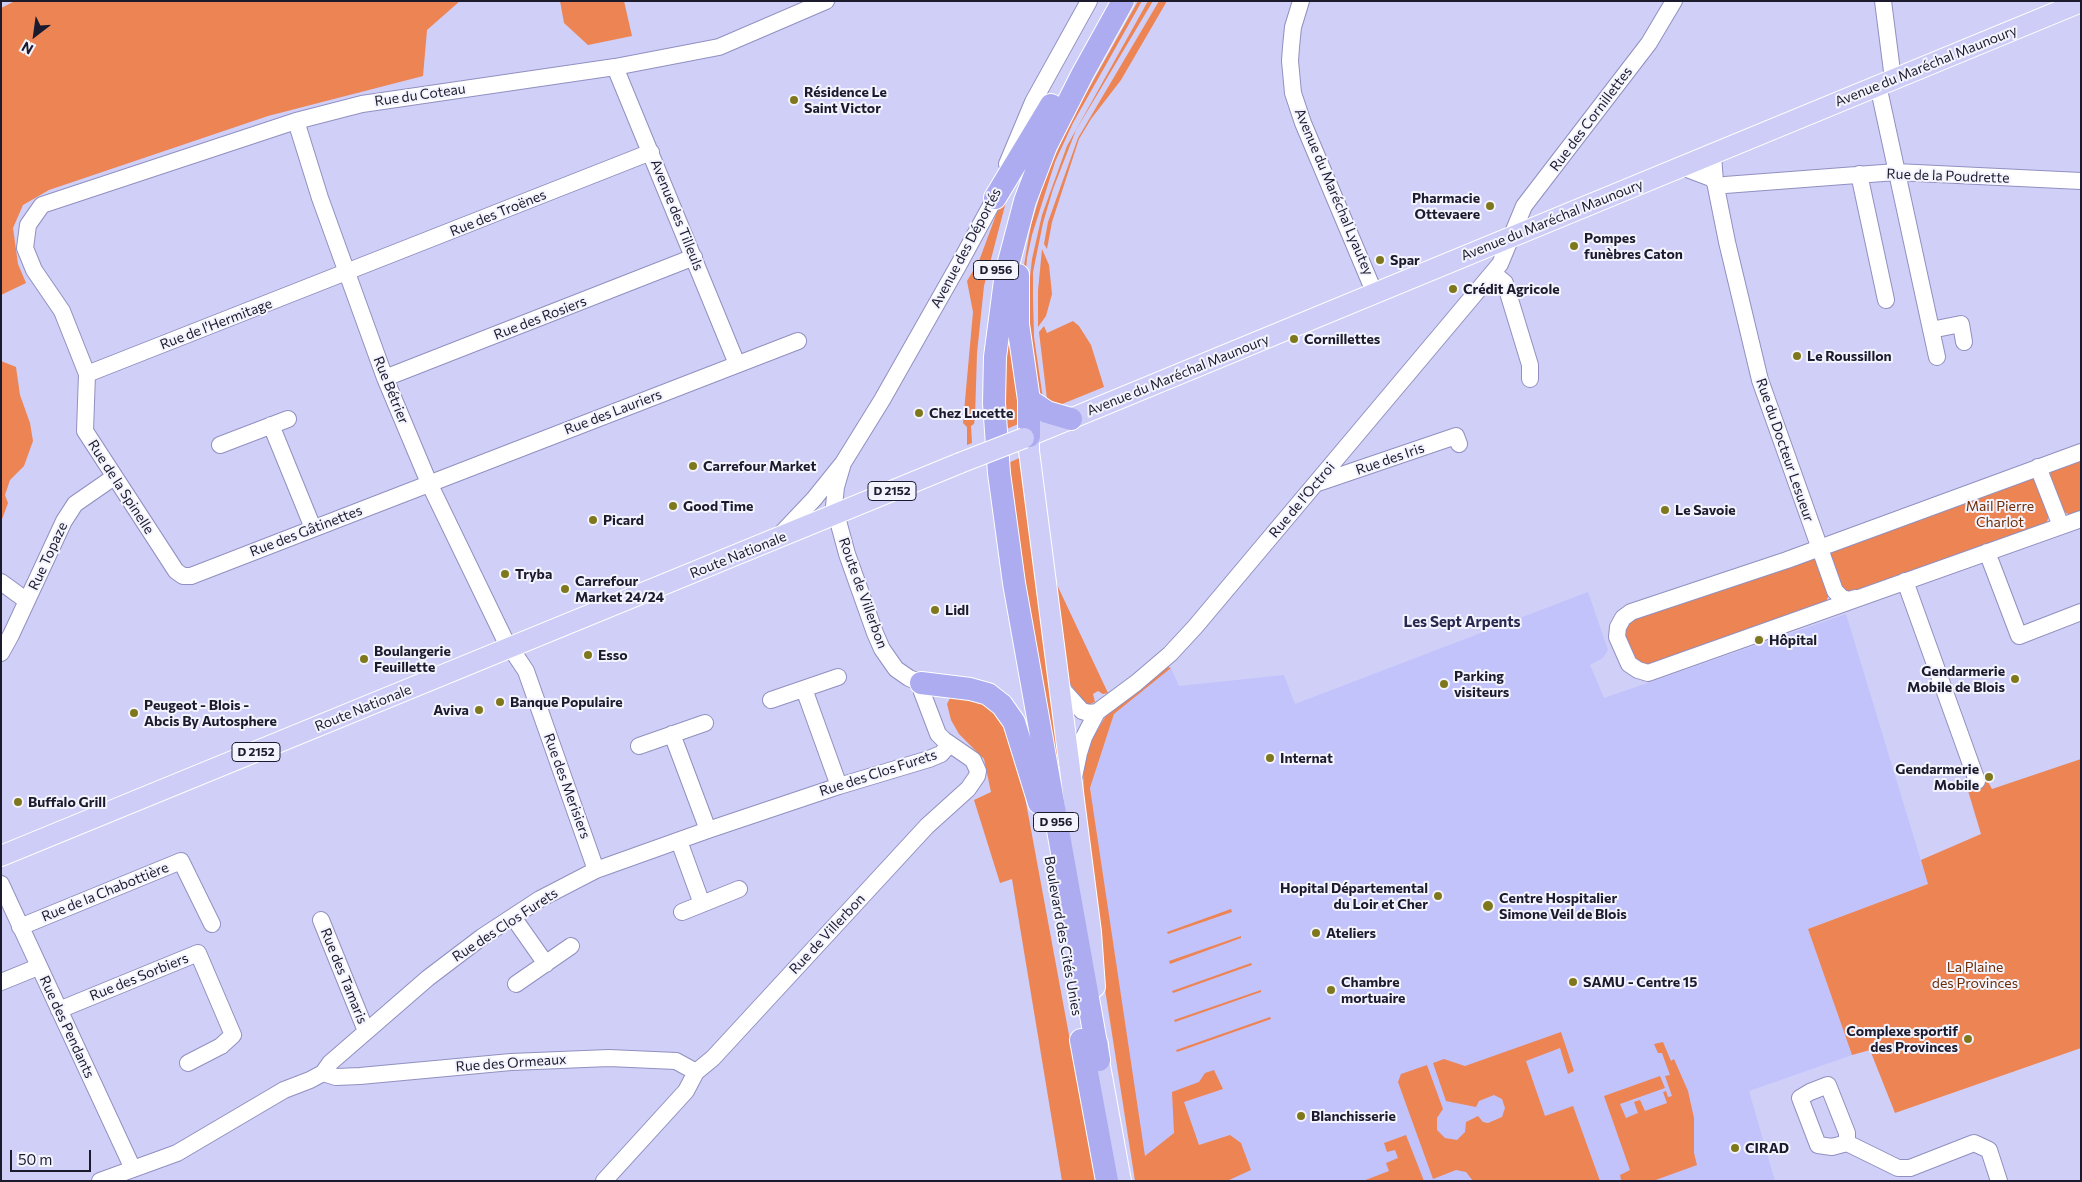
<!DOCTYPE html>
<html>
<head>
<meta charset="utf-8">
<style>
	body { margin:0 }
	#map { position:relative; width:2082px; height:1182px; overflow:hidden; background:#cfcff8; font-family:Commissioner,sans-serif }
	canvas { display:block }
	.frame { position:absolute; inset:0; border:2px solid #1c1b2e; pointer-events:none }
	.north { position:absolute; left:10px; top:10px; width:50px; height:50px; -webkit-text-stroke:4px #f3f4fe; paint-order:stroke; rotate:210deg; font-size:14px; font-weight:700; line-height:20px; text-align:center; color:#1c1b2e }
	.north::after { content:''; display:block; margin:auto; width:18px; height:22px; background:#1c1b2e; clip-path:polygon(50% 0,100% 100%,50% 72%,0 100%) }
	.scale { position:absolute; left:10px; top:1150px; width:81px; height:22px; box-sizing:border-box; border:2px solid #1c1b2e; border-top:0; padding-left:6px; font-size:15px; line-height:18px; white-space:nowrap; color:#1c1b2e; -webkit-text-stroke:4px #f3f4fe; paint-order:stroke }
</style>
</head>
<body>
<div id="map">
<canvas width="2082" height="1182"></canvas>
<div class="frame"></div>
<div class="north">N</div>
<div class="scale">50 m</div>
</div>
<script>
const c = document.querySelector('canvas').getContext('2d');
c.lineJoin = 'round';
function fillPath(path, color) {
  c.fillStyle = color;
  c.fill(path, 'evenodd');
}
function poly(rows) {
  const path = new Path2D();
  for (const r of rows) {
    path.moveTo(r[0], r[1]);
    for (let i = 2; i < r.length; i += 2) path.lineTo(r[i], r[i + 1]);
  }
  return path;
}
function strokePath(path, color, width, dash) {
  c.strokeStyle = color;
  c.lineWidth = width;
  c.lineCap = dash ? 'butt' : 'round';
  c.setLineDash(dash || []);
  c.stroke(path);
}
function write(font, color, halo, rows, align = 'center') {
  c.font = font + ' Commissioner,sans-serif';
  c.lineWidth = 4;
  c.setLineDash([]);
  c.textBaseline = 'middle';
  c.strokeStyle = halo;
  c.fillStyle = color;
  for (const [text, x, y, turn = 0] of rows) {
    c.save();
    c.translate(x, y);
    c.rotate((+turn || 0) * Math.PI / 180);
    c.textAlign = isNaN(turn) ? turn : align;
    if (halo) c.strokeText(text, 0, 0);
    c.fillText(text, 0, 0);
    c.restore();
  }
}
fillPath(poly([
	[1588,592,1608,650,1603,658,1590,665,1604,698,1846,614,1928,884,1808,929,1852,1055,1749,1091,1775,1181,1148,1181,1090,788,1114,714,1171,668,1179,686,1284,675,1295,704]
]), '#c3c3fc');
fillPath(poly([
	[15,1,460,1,427,30,423,76,268,116,49,190,23,205,13,228,18,264,26,283,1,295,1,8],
	[560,1,624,1,632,36,588,45,564,23],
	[1138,1,1142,1,1073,123,1055,162,1032,235,1027,258,1024,293,1028,295,1032,259,1042,215,1067,146,1148,1,1153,1,1076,130,1053,189,1043,223,1033,272,1033,299,1034,337,1043,399,1042,406,1037,401,1035,394,1020,303,1023,271,1031,225,1045,179,1070,122],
	[1159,1,1167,1,1121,80,1091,119,1079,139,1052,222,1047,249,1044,244,1048,222,1078,138],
	[1008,194,984,286,977,353,975,417,974,424,971,426,972,443,967,445,967,427,963,423,973,312,967,281,979,261,1003,196],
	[1042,249,1049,265,1052,294,1046,316,1038,327,1038,291],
	[1009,301,1023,422,1002,431],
	[1073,321,1079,326,1091,345,1104,387,1062,404,1056,404,1047,399,1039,332,1044,326,1047,333],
	[1,361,16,367,20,395,30,423,33,441,24,466,10,480,5,495,8,503,1,522],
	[1024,456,1084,941,1006,464],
	[2081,457,2081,514,2073,516,2066,513,2059,506,2049,476,2052,470],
	[2026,477,2033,479,2038,483,2049,512,2048,519,2045,525,1858,593,1842,591,1829,553],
	[1812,556,1817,560,1829,594,1825,605,1654,666,1640,664,1625,648,1624,629,1627,621],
	[1051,572,1108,693,1103,694,1098,691,1093,694,1095,702,1085,706,1065,676],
	[1164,666,1171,668,1114,714,1090,788,1145,1156,1174,1133,1172,1092,1199,1082,1205,1073,1214,1070,1223,1089,1184,1102,1199,1145,1230,1135,1241,1143,1251,1170,1227,1181,1135,1181,1100,957,1084,807,1083,763,1087,747,1107,714],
	[952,694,982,701,998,710,1017,754,1096,1181,1062,1181,1012,879,1000,883,974,800,991,792,984,759,959,734,951,720,947,704],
	[2081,759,2081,1048,1895,1113,1870,1050,1852,1055,1808,929,1928,884,1921,860,1981,834,1966,784,1985,776,1992,789],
	[1231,909,1232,912,1168,934,1167,932],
	[1241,936,1241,938,1170,964,1169,961],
	[1251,963,1252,965,1173,993,1172,991],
	[1261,990,1261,992,1175,1022,1174,1020],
	[1270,1017,1271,1019,1177,1052,1176,1050],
	[1561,1032,1574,1071,1568,1074,1560,1048,1526,1061,1545,1116,1573,1106,1600,1181,1473,1181,1466,1172,1456,1170,1433,1179,1398,1082,1401,1074,1427,1065,1443,1109,1437,1118,1437,1130,1445,1138,1457,1140,1465,1132,1466,1122,1478,1116,1483,1122,1488,1123,1502,1117,1505,1108,1502,1099,1494,1095,1479,1101,1476,1107,1446,1101,1433,1063,1444,1059,1465,1066],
	[1663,1042,1671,1061,1674,1059,1688,1091,1694,1118,1694,1153,1697,1165,1653,1181,1620,1181,1621,1180,1620,1175,1630,1170,1604,1096,1660,1076,1665,1088,1620,1104,1626,1118,1638,1113,1634,1102,1640,1100,1645,1111,1667,1103,1663,1092,1666,1091,1668,1097,1672,1096,1665,1076,1670,1075,1662,1053,1658,1053,1654,1044],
	[1406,1135,1424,1181,1363,1181,1389,1171,1386,1163,1398,1158,1395,1150,1387,1152,1384,1143]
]), '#ec8453');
const minor = poly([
	[1301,1,1293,27,1291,47,1290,61,1293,93,1303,123,1375,294],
	[1883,1,1893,79],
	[615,67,737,364],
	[1878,85,1937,357],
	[296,121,320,198,385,378,429,483,504,638,526,671,596,870],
	[1713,155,1715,182,1727,242,1760,380,1835,591,1842,598,1849,600,1855,598],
	[1007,164,1033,102,1089,1],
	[1682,167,1711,178,1715,182],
	[1859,174,1886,300],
	[1725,185,1896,172,2081,181],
	[1493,273,1505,283,1530,365,1530,379],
	[1931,330,1961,324,1964,342],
	[798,341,191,576,183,576,176,571,85,431,87,374,62,311,34,270,25,248,28,225,42,205,296,121,362,104,615,67,719,47,826,1],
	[87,374,651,152],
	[385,378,694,257],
	[271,425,313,528],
	[220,445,288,419],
	[2081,452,1787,560,1631,612,1623,618,1618,627,1617,637,1629,664,1638,670,1648,673,2081,519],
	[2038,467,2061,526],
	[1315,484,1456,436,1459,444],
	[778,537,814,499,843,463,882,400,958,266,995,198,999,187],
	[1987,552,2019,636,2081,612],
	[1905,581,1977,781],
	[1,582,27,601],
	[1,653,11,635,64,521,75,504,114,477],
	[1060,682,1064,691,1082,711,1089,713,1097,712],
	[804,689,839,786],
	[771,700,838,677],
	[672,734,708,830],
	[639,746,705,723],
	[1074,777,1079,753,1084,737,1097,712,1136,683,1170,654,1195,627,1500,264,1524,206,1649,43,1674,1],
	[679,841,702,904,682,912],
	[1,884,133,1169],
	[702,904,739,889],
	[513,917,546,964],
	[321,920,366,1031],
	[20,927,181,861,212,924],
	[1,982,38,967],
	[516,984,571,946],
	[59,1010,198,953,233,1035,221,1046,188,1063],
	[323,1073,336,1077,360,1076,511,1062,609,1058,676,1061,696,1072],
	[1847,1143,1847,1133,1828,1085,1810,1092,1800,1098,1818,1145,1832,1147,1847,1143,1898,1168,1910,1168,1974,1143,1989,1150,1999,1181],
	[100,1181,177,1153,284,1090,310,1080,323,1073,330,1063,428,978,482,937,540,899,596,870,708,830,839,786,929,759,941,754,950,744],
	[604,1181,686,1091,696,1072,713,1058,927,826,968,789,977,776,978,771,973,760,944,740,938,734,922,692,921,683,909,678,896,669,882,649,875,633,847,554,834,506,836,487,843,463]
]);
const major = poly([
	[1029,436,1029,451,1091,932,1095,987],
	[1024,438,2081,2],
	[1,856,960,463],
	[1098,1044,1099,1060,1121,1181]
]);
const highway = poly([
	[995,198,1051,105],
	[1018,275,1018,324,1029,400,1029,436],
	[1029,400,1047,412,1071,419],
	[921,683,970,689,988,694,1002,705,1014,722,1039,803],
	[1081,1040,1107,1181],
	[1099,1060,1014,583,999,473,994,403,995,357,1006,273,1025,201,1046,146,1083,73,1123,1]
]);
strokePath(minor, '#9190c0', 18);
strokePath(major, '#fff', 22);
strokePath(highway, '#fff', 24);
strokePath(minor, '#fff', 16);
strokePath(major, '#cecdf7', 20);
strokePath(highway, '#adacf1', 22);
const majorBridge = poly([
	[960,463,1024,438]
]);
strokePath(majorBridge, '#fff', 22, []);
strokePath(majorBridge, '#cecdf7', 20);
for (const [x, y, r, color] of [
	[794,100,5,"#7f771c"],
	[1490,206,5,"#7f771c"],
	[1574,246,5,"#7f771c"],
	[1380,260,5,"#7f771c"],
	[1453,289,5,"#7f771c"],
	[1294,339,5,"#7f771c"],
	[1797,356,5,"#7f771c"],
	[919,413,5,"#7f771c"],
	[693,466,5,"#7f771c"],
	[673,506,5,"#7f771c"],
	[1665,510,5,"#7f771c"],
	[593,520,5,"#7f771c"],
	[505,574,5,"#7f771c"],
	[565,589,5,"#7f771c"],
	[935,610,5,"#7f771c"],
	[1759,640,5,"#7f771c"],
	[588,655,5,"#7f771c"],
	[364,659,5,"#7f771c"],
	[2015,679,5,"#7f771c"],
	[1444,684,5,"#7f771c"],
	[500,702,5,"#7f771c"],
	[479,710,5,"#7f771c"],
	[134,713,5,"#7f771c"],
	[1270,758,5,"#7f771c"],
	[1989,777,5,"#7f771c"],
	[18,802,5,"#7f771c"],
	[1438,896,5,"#7f771c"],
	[1488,906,6,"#7f771c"],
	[1316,933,5,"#7f771c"],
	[1573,982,5,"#7f771c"],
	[1331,990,5,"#7f771c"],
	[1968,1039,5,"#7f771c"],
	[1301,1116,5,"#7f771c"],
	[1735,1148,5,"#7f771c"]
]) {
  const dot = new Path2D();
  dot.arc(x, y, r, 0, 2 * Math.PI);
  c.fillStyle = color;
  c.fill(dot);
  strokePath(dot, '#f3f4fe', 2);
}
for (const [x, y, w] of [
	[996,270,45],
	[892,491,48],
	[256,752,48],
	[1056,822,45]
]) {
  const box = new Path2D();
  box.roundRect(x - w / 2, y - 9.5, w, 19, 4);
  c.fillStyle = '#f3f4fe';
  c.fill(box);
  strokePath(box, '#1c1b2e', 1);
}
write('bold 12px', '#1c1b2e', null, [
	["D 956",996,270],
	["D 2152",892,491],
	["D 2152",256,752],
	["D 956",1056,822]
]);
write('14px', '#1c1b2e', '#f3f4fe', [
	["Avenue du Maréchal Maunoury",1926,66,-22],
	["Rue du Coteau",420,95,-8],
	["Rue des Cornillettes",1591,119,-53],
	["Rue de la Poudrette",1948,176,2],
	["Avenue du Maréchal Lyautey",1334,192,67],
	["Rue des Troënes",498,213,-22],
	["Avenue des Tilleuls",677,215,68],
	["Avenue du Maréchal Maunoury",1552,220,-22],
	["Avenue des Déportés",966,248,-62],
	["Rue des Rosiers",540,318,-21],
	["Rue de l'Hermitage",216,324,-21],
	["Avenue du Maréchal Maunoury",1178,375,-22],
	["Rue Bétrier",391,390,68],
	["Rue des Lauriers",613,412,-21],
	["Rue du Docteur Lesueur",1785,450,71],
	["Rue des Iris",1390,459,-19],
	["Rue de la Spinelle",121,487,57],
	["Rue de l'Octroi",1302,500,-50],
	["Rue des Gâtinettes",306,531,-21],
	["Route Nationale",738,555,-22],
	["Rue Topaze",48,556,-65],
	["Route de Villerbon",863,593,70],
	["Route Nationale",363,708,-22],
	["Rue des Clos Furets",878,773,-18],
	["Rue des Merisiers",567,786,70],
	["Rue de la Chabottière",105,892,-22],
	["Rue des Clos Furets",505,925,-33],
	["Rue de Villerbon",827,934,-47],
	["Boulevard des Cités Unies",1063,936,80],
	["Rue des Tamaris",344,976,68],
	["Rue des Sorbiers",139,977,-22],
	["Rue des Pendants",67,1027,65],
	["Rue des Ormeaux",511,1063,-4]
]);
write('bold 14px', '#1c1b2e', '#f3f4fe', [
	["Résidence Le",804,92],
	["Saint Victor",804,108],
	["Pharmacie",1480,198,"right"],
	["Ottevaere",1480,214,"right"],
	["Pompes",1584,238],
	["funèbres Caton",1584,254],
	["Spar",1390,260],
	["Crédit Agricole",1463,289],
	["Cornillettes",1304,339],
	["Le Roussillon",1807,356],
	["Chez Lucette",929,413],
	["Carrefour Market",703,466],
	["Good Time",683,506],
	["Le Savoie",1675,510],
	["Picard",603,520],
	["Tryba",515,574],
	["Carrefour",575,581],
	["Market 24/24",575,597],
	["Lidl",945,610],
	["Hôpital",1769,640],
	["Boulangerie",374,651],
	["Feuillette",374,667],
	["Esso",598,655],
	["Gendarmerie",2005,671,"right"],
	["Mobile de Blois",2005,687,"right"],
	["Parking",1454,676],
	["visiteurs",1454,692],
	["Banque Populaire",510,702],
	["Peugeot - Blois -",144,705],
	["Abcis By Autosphere",144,721],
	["Aviva",469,710,"right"],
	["Internat",1280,758],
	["Gendarmerie",1979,769,"right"],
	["Mobile",1979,785,"right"],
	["Buffalo Grill",28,802],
	["Hopital Départemental",1428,888,"right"],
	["du Loir et Cher",1428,904,"right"],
	["Centre Hospitalier",1499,898],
	["Simone Veil de Blois",1499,914],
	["Ateliers",1326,933],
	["Chambre",1341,982],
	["mortuaire",1341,998],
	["SAMU - Centre 15",1583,982],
	["Complexe sportif",1958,1031,"right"],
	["des Provinces",1958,1047,"right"],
	["Blanchisserie",1311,1116],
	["CIRAD",1745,1148]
], 'left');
write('14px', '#6e2c05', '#f3f4fe', [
	["Mail Pierre",2000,506],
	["Charlot",2000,522],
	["La Plaine",1975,967],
	["des Provinces",1975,983]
]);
write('bold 15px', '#2c2951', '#f3f4fe', [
	["Les Sept Arpents",1462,622]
]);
</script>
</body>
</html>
